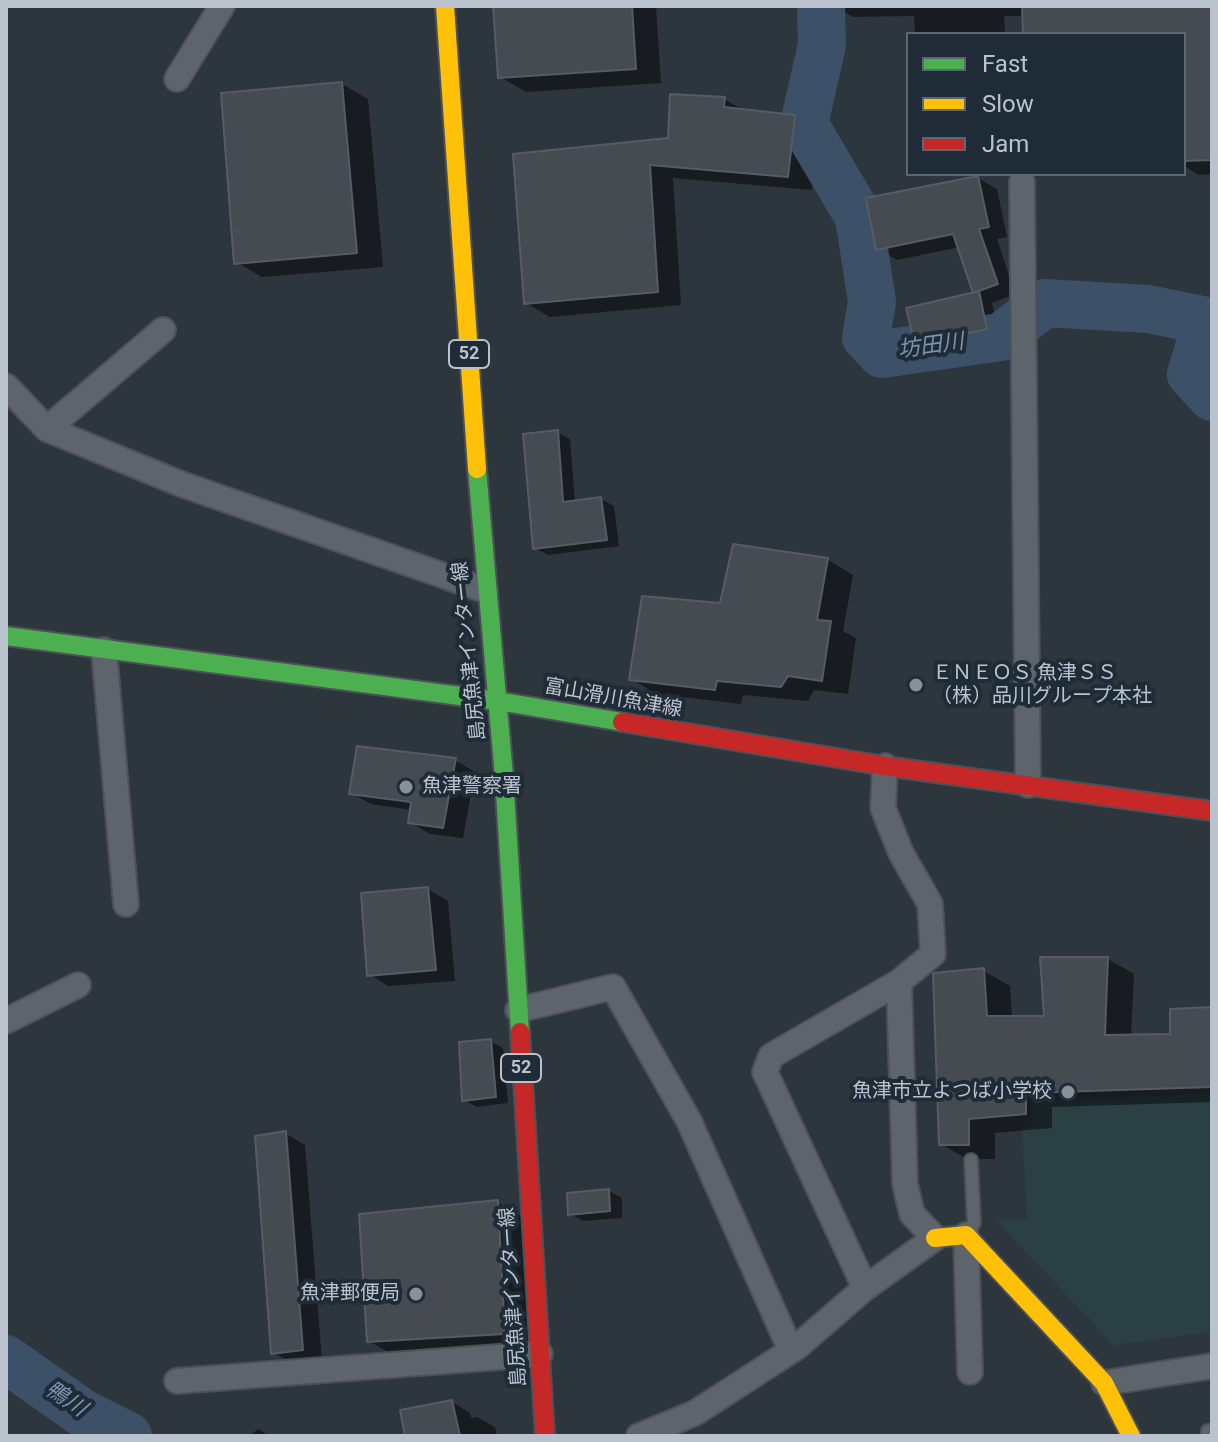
<!DOCTYPE html>
<html>
<head>
<meta charset="utf-8">
<style>
	body { margin:0 }
	#map { position:relative; width:1218px; height:1442px; overflow:hidden; background:#2d353d; font-family:Roboto,sans-serif }
	canvas { display:block }
	.frame { position:absolute; inset:0; border:8px solid #b9c2cd; pointer-events:none }
	.legend { position:absolute; left:906px; top:32px; width:280px; height:144px; box-sizing:border-box; background:#202b38; border:2px solid #5d6774; margin:0; padding:10px 14px; list-style:none; font-size:24px; color:#b9c2cd }
	.legend li { display:flex; align-items:center; gap:16px; height:40px }
	.legend b { width:40px; border:2px solid #5d6774 }
</style>
</head>
<body>
<div id="map">
<canvas width="1218" height="1442"></canvas>
<div class="frame"></div>
<ul class="legend">
<li><b style="height:10px;background:#4caf50"></b>Fast</li>
<li><b style="height:10px;background:#ffc107"></b>Slow</li>
<li><b style="height:10px;background:#c62828"></b>Jam</li>
</ul>
</div>
<script>
const c = document.querySelector('canvas').getContext('2d');
c.lineJoin = 'round';
function fillPath(path, color) {
  c.fillStyle = color;
  c.fill(path, 'evenodd');
}
function poly(rows) {
  const path = new Path2D();
  for (const r of rows) {
    path.moveTo(r[0], r[1]);
    for (let i = 2; i < r.length; i += 2) path.lineTo(r[i], r[i + 1]);
  }
  return path;
}
function strokePath(path, color, width, dash) {
  c.strokeStyle = color;
  c.lineWidth = width;
  c.lineCap = dash ? 'butt' : 'round';
  c.setLineDash(dash || []);
  c.stroke(path);
}
function write(font, color, halo, rows, align = 'center') {
  c.font = font + ' Roboto,"Noto Sans JP",sans-serif';
  c.lineWidth = 8;
  c.setLineDash([]);
  c.textBaseline = 'middle';
  c.strokeStyle = halo;
  c.fillStyle = color;
  for (const [text, x, y, turn = 0] of rows) {
    c.save();
    c.translate(x, y);
    c.rotate((+turn || 0) * Math.PI / 180);
    c.textAlign = isNaN(turn) ? turn : align;
    if (halo) c.strokeText(text, 0, 0);
    c.fillText(text, 0, 0);
    c.restore();
  }
}
fillPath(poly([
	[1212,1094,1212,1332,1113,1345,996,1220,1027,1219,1022,1128,1032,1127,1031,1100]
]), '#2a4043');
fillPath(poly([
	[495,6,656,6,661,83,526,92,500,77],
	[835,6,1212,6,1212,174,1199,175,1184,166,1184,34,1025,34,1025,16,1004,16,1005,34,915,34,914,16,853,17],
	[342,84,368,99,383,267,262,277,236,262],
	[724,99,747,112,794,117,819,131,812,190,673,178,681,305,550,317,526,303,670,140],
	[978,178,997,189,1007,237,997,239,1015,294,992,303,999,336,930,352,916,344,976,294,960,247,897,260,878,249],
	[557,432,570,439,575,502,601,499,614,506,619,546,548,555,535,548],
	[827,559,853,575,843,631,856,638,848,694,814,690,808,701,743,695,741,704,657,694,631,679,722,605],
	[455,760,475,772,463,838,430,834,410,822,412,810,371,804,351,793],
	[428,889,448,901,455,981,388,986,369,974],
	[1108,959,1134,974,1131,1036,1172,1036,1212,1009,1212,1102,1052,1107,1052,1128,995,1133,995,1159,967,1159,941,1144,984,971,1010,986,1012,1018,1046,1018],
	[490,1041,503,1048,508,1103,477,1107,464,1100],
	[285,1133,305,1145,322,1361,293,1364,273,1352],
	[609,1191,622,1198,622,1218,583,1221,570,1214],
	[497,1202,523,1217,530,1348,395,1356,369,1341],
	[452,1402,470,1413,471,1418,477,1417,495,1427,497,1436,407,1436],
	[258,1429,270,1436,249,1436]
]), '#0007');
strokePath(poly([
	[821,6,822,45,804,124,859,217,872,302,866,337,882,354,1001,337,1045,303,1148,309,1207,321,1191,374,1212,397],
	[6,1359,84,1414,128,1436]
]), '#3c5068', 48);
const building = poly([
	[493,6,632,6,636,69,498,78,493,6],
	[1022,6,1212,6,1212,160,1184,161,1184,34,1023,34,1022,6],
	[342,82,357,253,234,264,221,93,342,82],
	[670,94,725,97,724,107,795,115,788,177,650,165,658,292,524,304,513,154,668,138,670,94],
	[978,176,989,227,979,229,998,284,973,293,953,234,876,250,866,198,978,176],
	[979,291,987,329,915,345,906,308,979,291],
	[558,430,563,502,601,497,607,540,533,549,523,434,558,430],
	[733,544,828,558,817,620,831,621,822,681,788,676,781,687,717,681,715,690,629,680,642,596,720,603,733,544],
	[357,746,456,758,443,828,408,823,411,802,349,794,357,746],
	[428,887,436,970,367,976,361,893,428,887],
	[1040,957,1108,957,1105,1035,1170,1034,1170,1009,1212,1007,1212,1087,1026,1093,1026,1114,969,1119,969,1145,939,1145,933,973,984,968,987,1016,1044,1016,1040,957],
	[491,1039,496,1097,462,1101,459,1042,491,1039],
	[286,1131,303,1350,271,1354,255,1136,286,1131],
	[609,1189,610,1211,568,1215,567,1193,609,1189],
	[498,1200,505,1334,367,1342,359,1214,498,1200],
	[452,1400,460,1436,405,1436,400,1410,452,1400]
]);
fillPath(building, '#454b51');
strokePath(building, '#565c64', 2);
const lane = poly([
	[968,1233,974,1223,971,1160],
	[1208,1436,1208,1431,1212,1431]
]);
const street = poly([
	[177,79,222,6],
	[1022,182,1028,785],
	[6,386,47,429,181,484,485,590],
	[47,429,163,330],
	[104,650,126,904],
	[518,1010,613,987,689,1121,791,1351],
	[6,1021,78,985],
	[966,1235,970,1372],
	[865,1288,765,1072,771,1056,899,982,933,954,930,904,901,853,883,808,885,766],
	[177,1381,540,1354],
	[1104,1383,1212,1366],
	[639,1436,695,1413,797,1347,865,1288,935,1238,912,1214,905,1184,899,982]
]);
const fast = poly([
	[477,469,504,776,520,1032],
	[6,636,498,701,622,722]
]);
const slow = poly([
	[445,6,477,469],
	[935,1238,966,1235,1104,1383,1131,1436]
]);
const jam = poly([
	[622,722,885,766,1212,811],
	[520,1032,545,1436]
]);
strokePath(lane, '#4c5157', 16);
strokePath(street, '#4c5157', 28);
strokePath(fast, '#4c5157', 22);
strokePath(slow, '#4c5157', 22);
strokePath(jam, '#4c5157', 22);
strokePath(lane, '#5e646b', 12);
strokePath(street, '#5e646b', 24);
strokePath(fast, '#4caf50', 18);
strokePath(slow, '#ffc107', 18);
strokePath(jam, '#c62828', 18);
for (const [x, y, r, color] of [
	[916,685,8,"#88919b"],
	[406,787,8,"#88919b"],
	[1068,1092,8,"#88919b"],
	[416,1294,8,"#88919b"]
]) {
  const dot = new Path2D();
  dot.arc(x, y, r, 0, 2 * Math.PI);
  c.fillStyle = color;
  c.fill(dot);
  strokePath(dot, '#202b38', 3);
}
for (const [x, y, w] of [
	[469,354,40],
	[521,1068,40]
]) {
  const box = new Path2D();
  box.roundRect(x - w / 2, y - 14, w, 28, 6);
  c.fillStyle = '#202b38';
  c.fill(box);
  strokePath(box, '#b9c2cd', 2);
}
write('bold 18px', '#b9c2cd', null, [
	["52",469,354],
	["52",521,1068]
]);
write('20px', '#b9c2cd', '#202b38', [
	["島尻魚津インター線",470,651,-96],
	["富山滑川魚津線",613,699,10],
	["島尻魚津インター線",514,1297,-94]
]);
write('20px', '#b9c2cd', '#202b38', [
	["ＥＮＥＯＳ 魚津ＳＳ",932,674],
	["（株）品川グループ本社",932,697],
	["魚津警察署",422,787],
	["魚津市立よつば小学校",1052,1092,"right"],
	["魚津郵便局",400,1294,"right"]
], 'left');
write('italic 22px', '#7a93af', '#202b38', [
	["坊田川",931,347,-8],
	["鴨川",65,1400,34]
]);
</script>
</body>
</html>
